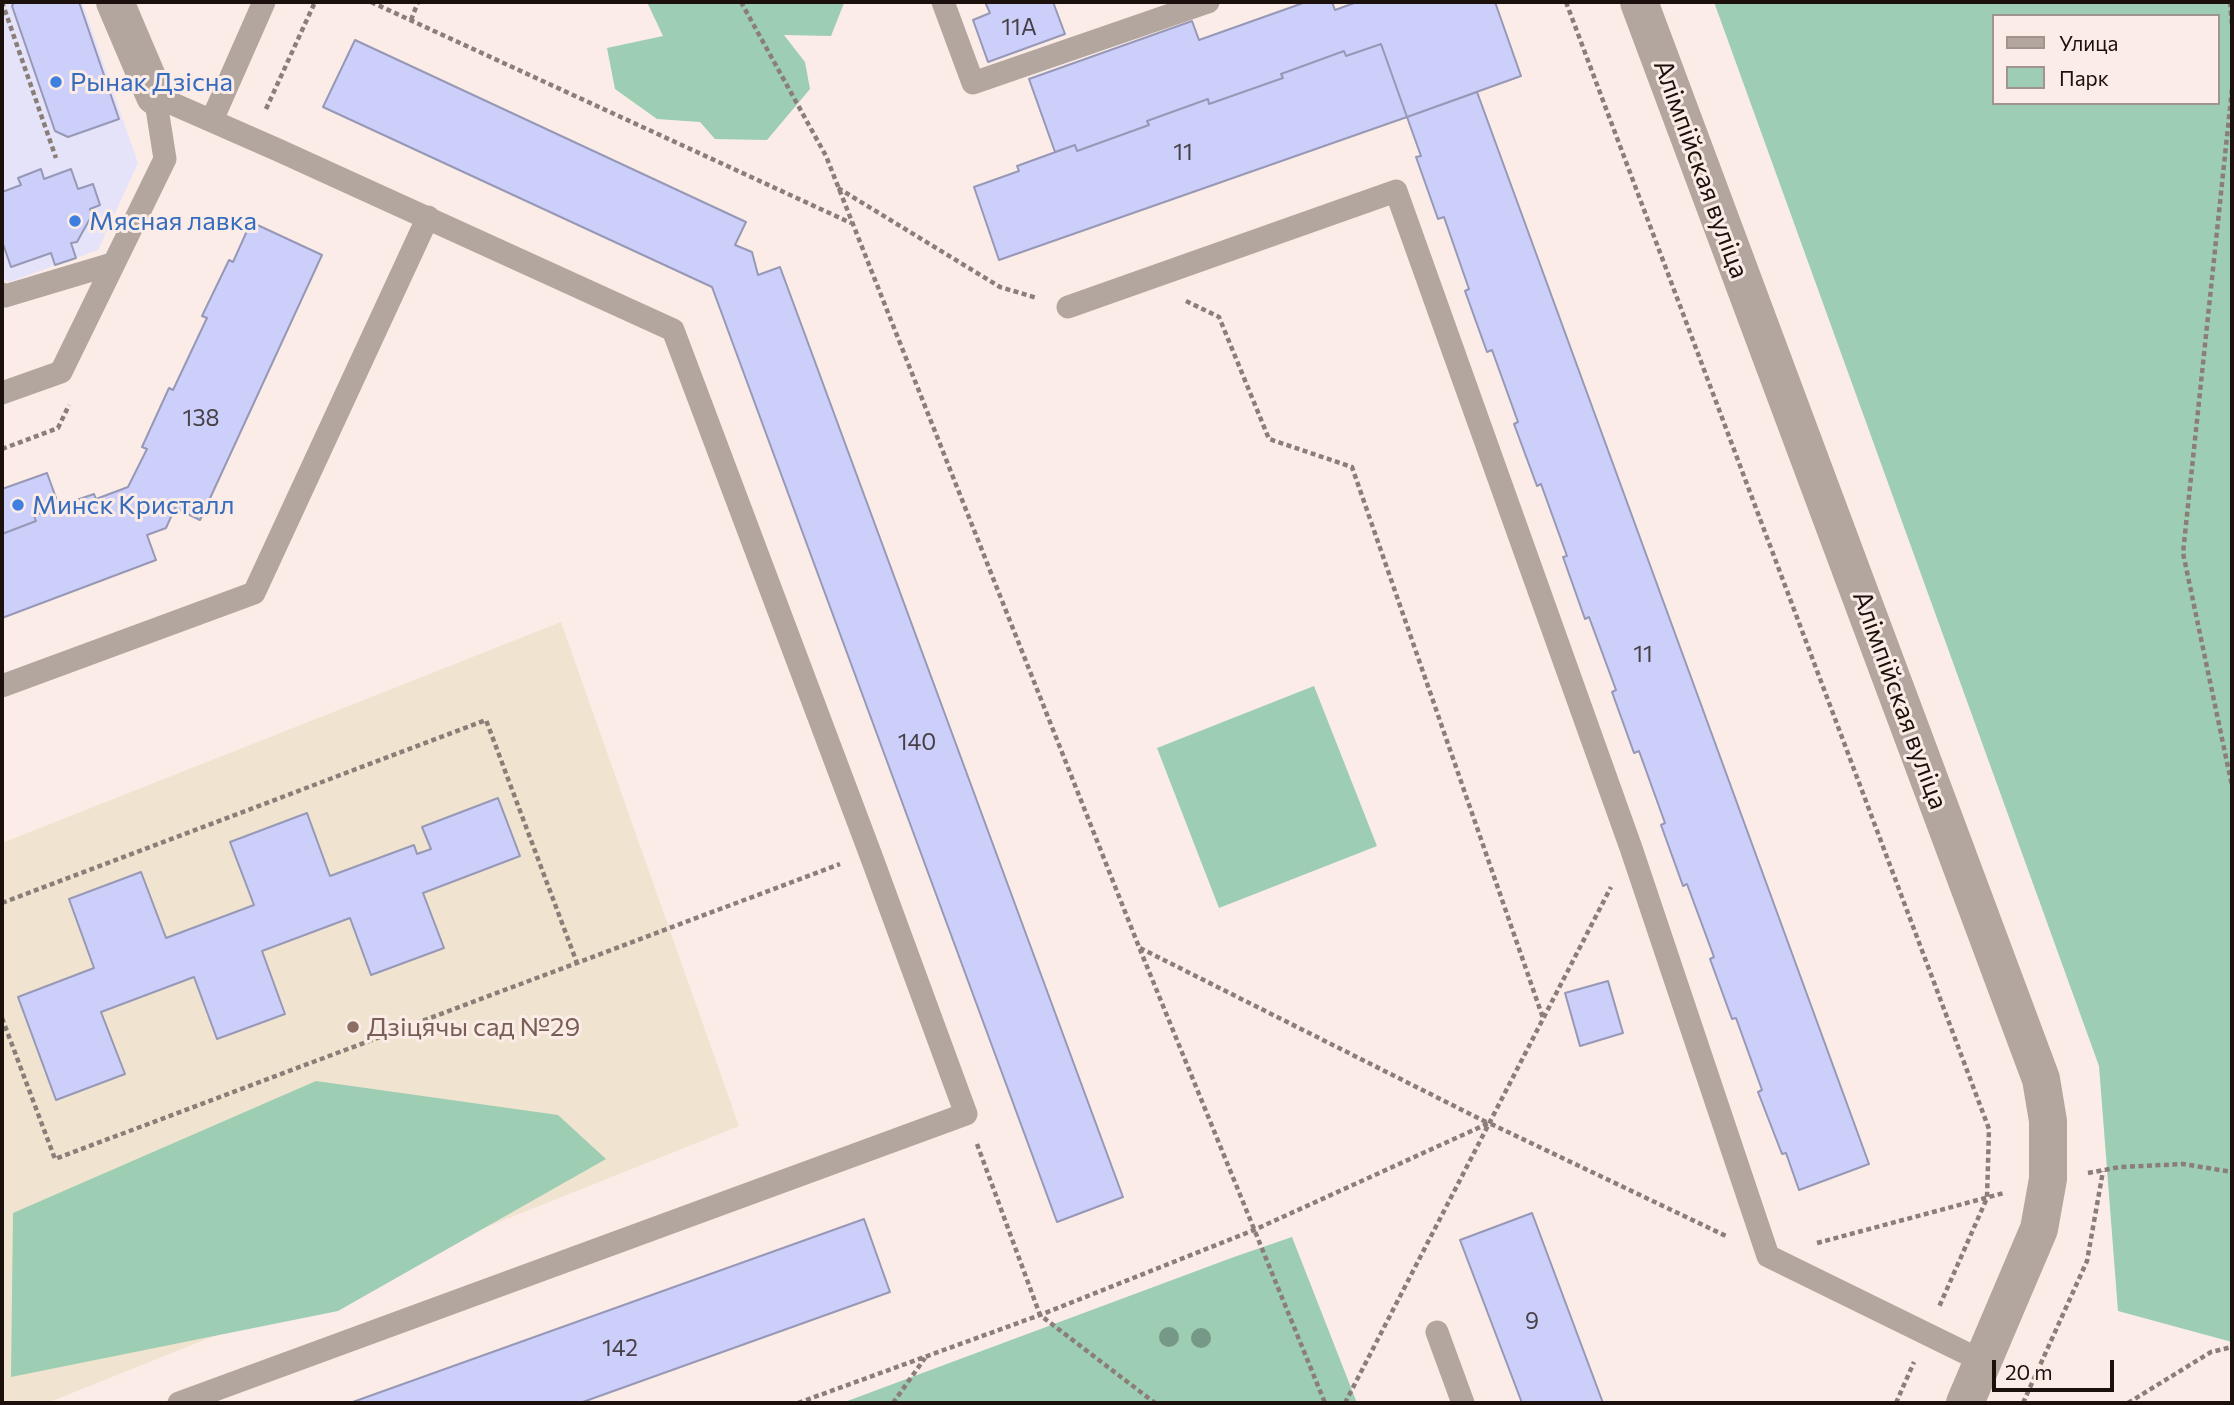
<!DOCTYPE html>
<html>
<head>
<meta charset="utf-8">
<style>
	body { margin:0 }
	#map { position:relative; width:2234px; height:1405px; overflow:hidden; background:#fbece7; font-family:Commissioner,sans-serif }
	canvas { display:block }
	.frame { position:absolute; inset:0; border:4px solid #1b100b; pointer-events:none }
	.legend { position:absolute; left:1992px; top:14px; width:228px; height:91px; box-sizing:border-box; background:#fbece7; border:2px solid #a1948f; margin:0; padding:9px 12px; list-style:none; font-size:21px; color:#1b100b }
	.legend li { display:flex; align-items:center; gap:14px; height:35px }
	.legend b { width:35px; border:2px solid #a1948f }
	.scale { position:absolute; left:1992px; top:1360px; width:122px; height:32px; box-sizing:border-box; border:4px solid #1b100b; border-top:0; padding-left:9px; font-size:21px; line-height:24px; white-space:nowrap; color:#1b100b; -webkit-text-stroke:5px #fbece7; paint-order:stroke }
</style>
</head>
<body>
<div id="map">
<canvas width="2234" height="1405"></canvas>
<div class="frame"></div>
<ul class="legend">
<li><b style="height:9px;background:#b3a69e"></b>Улица</li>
<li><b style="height:19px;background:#9dcdb2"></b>Парк</li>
</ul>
<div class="scale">20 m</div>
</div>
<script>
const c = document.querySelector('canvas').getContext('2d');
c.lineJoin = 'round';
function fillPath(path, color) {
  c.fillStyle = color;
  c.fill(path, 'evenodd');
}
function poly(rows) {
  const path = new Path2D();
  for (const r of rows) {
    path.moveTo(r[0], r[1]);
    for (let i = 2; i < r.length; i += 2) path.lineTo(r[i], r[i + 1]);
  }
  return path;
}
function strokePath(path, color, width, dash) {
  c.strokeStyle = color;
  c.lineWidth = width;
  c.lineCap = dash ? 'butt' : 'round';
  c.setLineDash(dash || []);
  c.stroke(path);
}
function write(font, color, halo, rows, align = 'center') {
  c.font = font + ' Commissioner,sans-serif';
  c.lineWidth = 6;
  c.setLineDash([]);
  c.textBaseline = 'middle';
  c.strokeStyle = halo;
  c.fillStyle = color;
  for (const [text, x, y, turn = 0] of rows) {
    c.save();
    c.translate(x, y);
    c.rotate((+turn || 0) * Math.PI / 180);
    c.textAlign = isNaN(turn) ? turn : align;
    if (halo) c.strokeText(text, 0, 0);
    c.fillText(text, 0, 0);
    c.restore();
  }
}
fillPath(poly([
	[2,2,82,2,138,163,98,250,9,282,2,278]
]), '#e5e3f9');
fillPath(poly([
	[561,622,739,1126,47,1403,2,1403,2,843]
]), '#f0e4d0');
fillPath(poly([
	[647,2,844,2,844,3,831,36,784,35,805,62,810,89,767,140,715,139,700,122,657,119,615,89,607,48,663,36],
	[1714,2,2232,2,2232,1342,2118,1311,2099,1066],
	[1994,16,2218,16,2218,103,1994,103],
	[1314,686,1377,846,1219,908,1157,748],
	[316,1081,558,1115,606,1159,338,1311,11,1377,13,1213],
	[1292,1237,1357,1403,842,1403,1234,1257]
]), '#9dcdb2');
const building = poly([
	[14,2,79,2,119,119,68,137,55,131,12,6,14,2],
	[985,2,1053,2,1065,34,988,62,973,20,990,13,985,2],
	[1306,2,1332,2,1335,10,1357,2,1495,2,1521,76,1407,117,1381,44,1346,56,1344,51,1281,74,1283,78,1209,104,1208,99,1147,121,1149,125,1077,151,1075,145,1055,152,1029,79,1192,21,1199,40,1306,2],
	[355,40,746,222,735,245,752,252,758,275,780,267,1123,1197,1057,1222,712,287,323,107,355,40],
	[1381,44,1407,117,999,260,974,187,1019,171,1017,166,1075,145,1077,151,1149,125,1147,121,1208,99,1209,104,1283,78,1281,74,1344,51,1346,56,1381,44],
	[1477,92,1869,1164,1799,1190,1786,1153,1782,1154,1758,1092,1762,1090,1736,1018,1732,1019,1710,959,1714,957,1687,884,1683,886,1661,825,1665,823,1639,751,1634,753,1612,692,1616,690,1589,617,1585,619,1563,557,1567,556,1541,484,1537,486,1514,424,1518,422,1492,350,1487,352,1465,291,1469,289,1444,217,1438,219,1416,157,1421,156,1407,117,1477,92],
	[41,169,44,179,71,169,78,189,93,184,100,205,90,209,92,215,77,242,71,243,76,258,55,265,51,253,11,267,2,241,2,192,21,185,18,178,41,169],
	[251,222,322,255,200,520,175,508,166,528,147,535,156,560,2,618,2,534,36,521,34,516,59,506,94,494,96,499,128,487,147,449,142,447,169,388,173,390,207,318,202,316,229,260,233,262,251,222],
	[47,473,59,506,34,516,36,521,2,534,2,489,47,473],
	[498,798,520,856,423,893,444,948,371,975,350,918,262,951,285,1014,217,1039,194,977,101,1012,125,1074,56,1100,18,997,94,968,69,899,141,872,166,938,254,905,230,842,307,813,330,876,414,845,417,854,431,849,422,827,498,798],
	[1608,981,1623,1033,1580,1046,1565,993,1608,981],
	[1532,1213,1603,1403,1522,1403,1460,1240,1532,1213],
	[864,1219,890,1292,580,1403,350,1403,864,1219]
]);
fillPath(building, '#cccffa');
strokePath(building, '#9698b6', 2);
strokePath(poly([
	[2,2,56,158],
	[371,2,851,223],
	[741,2,826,156,1139,947,1325,1403],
	[1566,2,1989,1129,1987,1198,1939,1307],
	[2230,2,2232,25],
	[411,20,418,2],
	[2232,89,2183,553,2232,786],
	[266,109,315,2],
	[838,188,1000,287,1037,298],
	[1186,301,1219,317,1269,439,1352,467,1543,1018],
	[2,449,58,428,69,405],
	[2,903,486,720,577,963],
	[1140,948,1488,1123],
	[2,1018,55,1159,840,864],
	[977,1144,1040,1315,1155,1403],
	[2088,1173,2120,1167,2183,1164,2232,1172],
	[1817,1243,2004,1193],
	[798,1403,1040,1315,1254,1230,1489,1123,1726,1236],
	[893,1403,925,1358],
	[1345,1403,1611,887],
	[1896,1403,1914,1362],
	[2023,1403,2087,1261,2103,1171],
	[2128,1403,2211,1352,2232,1347]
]), '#8b7e79', 4.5, [5, 3.5]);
strokePath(poly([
	[943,2,973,83,1208,2],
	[155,96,278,150,673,330,870,853,966,1114,179,1403],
	[212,120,264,2],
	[2,294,5,296,112,264],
	[1068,307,1396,191,1631,848,1768,1256,1984,1362],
	[2,393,61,372,165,159,155,96],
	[2,686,254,593,428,217],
	[1437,1332,1463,1403]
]), '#b3a69e', 23);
strokePath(poly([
	[115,2,155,96]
]), '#b3a69e', 38);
strokePath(poly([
	[1639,2,2041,1079,2048,1121,2048,1179,2039,1229,1965,1403]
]), '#b3a69e', 38);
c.fillStyle = '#769886';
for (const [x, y] of [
	[1169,1337],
	[1201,1338]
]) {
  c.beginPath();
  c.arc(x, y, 10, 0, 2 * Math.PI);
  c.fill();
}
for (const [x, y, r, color] of [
	[56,82,7,"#3f7fe0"],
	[75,221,7,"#3f7fe0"],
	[18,505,7,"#3f7fe0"],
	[353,1027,7,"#8d6e63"]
]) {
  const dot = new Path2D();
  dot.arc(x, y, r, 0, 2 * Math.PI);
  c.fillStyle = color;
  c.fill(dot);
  strokePath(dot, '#fbece7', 2.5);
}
write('23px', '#474047', null, [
	["11А",1019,27],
	["11",1183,152],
	["138",201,418],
	["11",1643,654],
	["140",917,742],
	["9",1532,1321],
	["142",620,1348]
]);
write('26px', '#366cbe', '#fbece7', [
	["Рынак Дзісна",70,82],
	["Мясная лавка",89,221],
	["Минск Кристалл",32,505]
], 'left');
write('26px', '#1b100b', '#fbece7', [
	["Алімпійская вуліца",1701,169,70],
	["Алімпійская вуліца",1900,700,70]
]);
write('26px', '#785e54', '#fbece7', [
	["Дзіцячы сад №29",367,1027]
], 'left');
</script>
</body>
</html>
